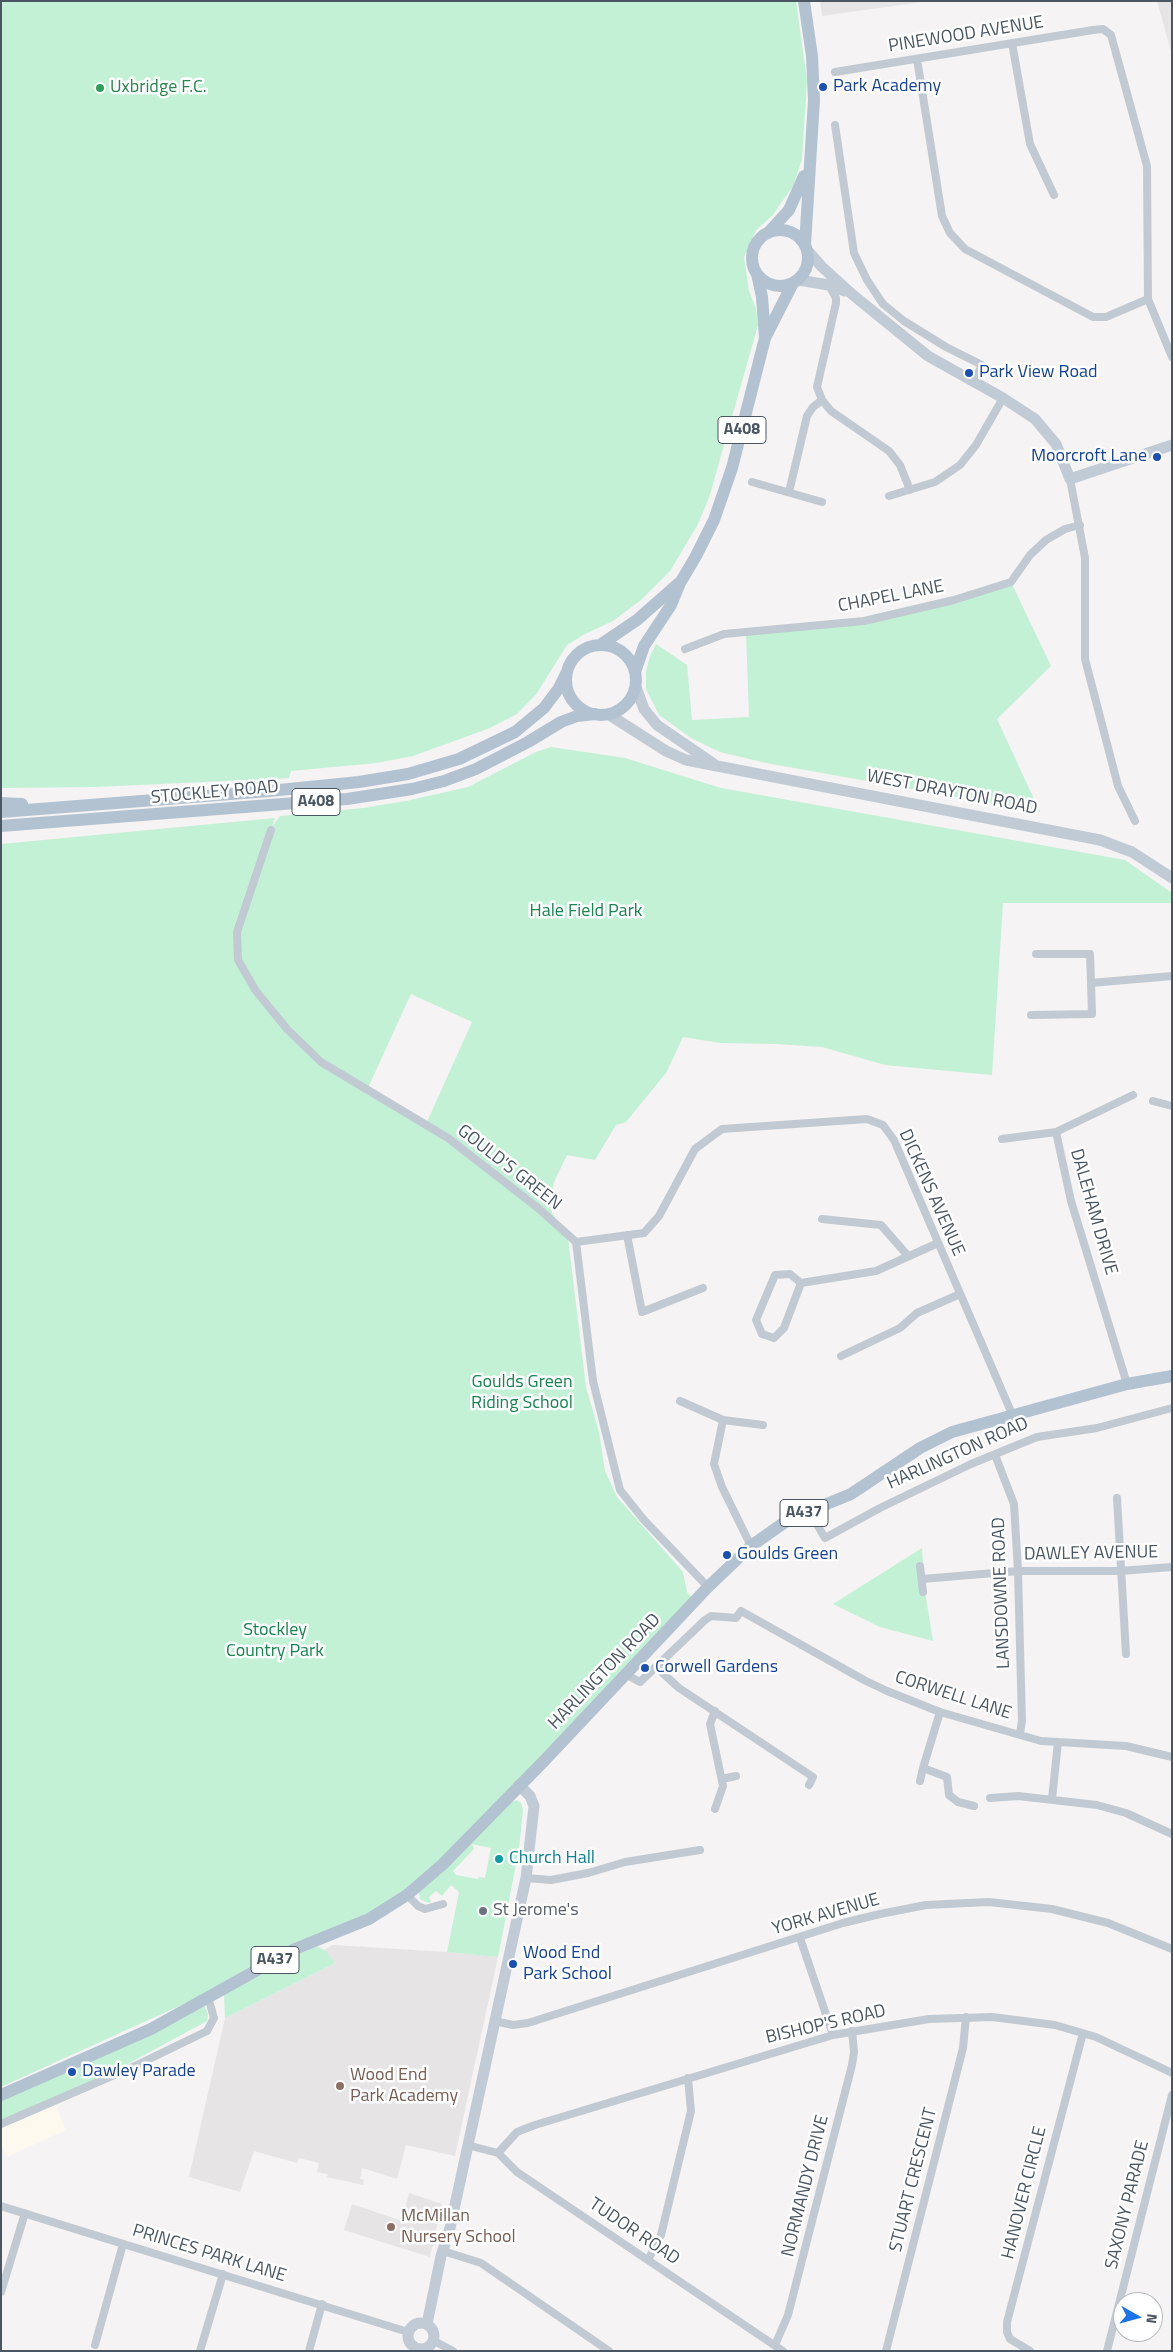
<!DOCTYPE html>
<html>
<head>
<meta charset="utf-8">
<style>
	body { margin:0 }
	#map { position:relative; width:1173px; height:2352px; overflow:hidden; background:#f5f3f3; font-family:"Titillium Web",sans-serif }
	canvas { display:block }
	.frame { position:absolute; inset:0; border:2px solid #4a5661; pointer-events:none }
	.north { position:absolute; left:1113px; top:2292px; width:50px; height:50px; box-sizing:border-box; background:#fff; border:1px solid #b7bbc0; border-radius:50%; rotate:97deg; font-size:14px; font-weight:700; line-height:20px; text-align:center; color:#4a5661 }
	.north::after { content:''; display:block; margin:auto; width:18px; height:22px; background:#1a73e8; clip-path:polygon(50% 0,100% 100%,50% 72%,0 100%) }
</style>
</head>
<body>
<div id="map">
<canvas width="1173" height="2352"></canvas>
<div class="frame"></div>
<div class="north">N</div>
</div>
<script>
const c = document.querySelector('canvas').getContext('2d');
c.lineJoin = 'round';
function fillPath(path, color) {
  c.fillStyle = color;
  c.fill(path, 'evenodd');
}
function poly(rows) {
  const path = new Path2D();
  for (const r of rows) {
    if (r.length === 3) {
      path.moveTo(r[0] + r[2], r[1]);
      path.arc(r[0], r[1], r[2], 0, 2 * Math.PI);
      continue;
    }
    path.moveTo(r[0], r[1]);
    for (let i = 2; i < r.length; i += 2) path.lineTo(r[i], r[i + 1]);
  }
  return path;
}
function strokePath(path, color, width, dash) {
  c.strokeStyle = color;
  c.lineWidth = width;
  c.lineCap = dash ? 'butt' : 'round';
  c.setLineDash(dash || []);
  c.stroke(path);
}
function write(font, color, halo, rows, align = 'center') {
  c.font = font + ' "Titillium Web",sans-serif';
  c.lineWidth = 5;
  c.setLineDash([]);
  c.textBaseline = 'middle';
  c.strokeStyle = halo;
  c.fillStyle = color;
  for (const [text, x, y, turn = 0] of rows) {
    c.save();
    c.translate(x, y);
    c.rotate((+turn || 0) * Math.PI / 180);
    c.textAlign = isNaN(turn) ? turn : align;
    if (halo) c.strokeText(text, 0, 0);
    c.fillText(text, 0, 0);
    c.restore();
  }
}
fillPath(poly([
	[53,2099,66,2130,7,2157,1,2146,1,2123]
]), '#fdf9ef');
fillPath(poly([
	[820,1,929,1,822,16],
	[1157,1,1172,1,1172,55],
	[333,1945,447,1952,498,1957,455,2156,406,2145,397,2179,362,2168,360,2179,364,2180,363,2185,327,2177,328,2174,317,2172,319,2163,299,2158,297,2163,254,2151,240,2192,189,2177,225,2018,335,1963,324,1950],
	[409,2193,442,2204,430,2257,344,2230,352,2204,402,2221]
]), '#e6e4e5');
fillPath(poly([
	[1,1,796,1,807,81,802,159,793,186,772,216,756,230,744,257,749,291,756,309,758,325,709,498,697,526,670,571,641,600,613,621,585,634,567,645,537,693,517,714,490,728,413,756,376,763,291,771,289,778,96,787,1,788],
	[1011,582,1051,666,997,719,1040,812,766,763,720,752,691,738,659,715,646,689,646,671,650,656,656,644,687,665,692,720,749,717,746,632,864,621],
	[551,747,625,758,721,788,1125,860,1172,893,1172,903,1003,903,992,1075,885,1065,822,1047,777,1044,720,1043,683,1037,666,1073,626,1122,616,1125,595,1160,567,1155,554,1182,551,1198,552,1213,568,1238,586,1387,599,1432,605,1471,617,1497,683,1572,687,1592,695,1602,407,1895,210,1992,1,2087,1,844,275,818,272,827,280,816,363,808,406,801,468,787,536,752],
	[411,994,472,1022,426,1124,367,1090],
	[922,1548,925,1592,933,1641,880,1627,833,1604],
	[517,1800,521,1803,523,1810,519,1849,498,1957,447,1952,459,1892,451,1885,442,1896,436,1891,429,1897,431,1902,429,1903,420,1899,419,1892,511,1802],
	[472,1844,491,1848,485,1878,479,1877,478,1879,456,1875,453,1871,474,1849],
	[317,1946,326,1951,335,1963,225,2018,224,1994,276,1964],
	[204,2005,208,2014,207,2021,85,2087,1,2124,1,2095]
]), '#c3f1d5');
strokePath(poly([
	[1012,43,1030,144,1054,195],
	[917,59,942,216,950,233,965,249,1093,317,1106,317,1148,299],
	[835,72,1093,30,1103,29,1111,35,1147,166,1148,299,1172,357],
	[835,125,854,253,867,280,883,304,904,321,946,347,982,365,974,382],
	[829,285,836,298,836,303,817,387,822,400,831,411,889,451,900,465,910,490],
	[1070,479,1085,558,1085,659,1118,786,1135,821],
	[752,482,822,502],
	[789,492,807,416,813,407,822,400],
	[889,496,935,482,960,465,976,445,1003,398],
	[685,649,724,634,864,621,954,600,1011,582,1030,555,1046,540,1065,529,1080,525],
	[271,830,237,932,238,960,256,991,287,1029,321,1062,448,1138,538,1208,576,1242,593,1381,620,1490,644,1520,708,1587],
	[1036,954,1090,954,1091,983],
	[1031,1015,1092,1014,1091,983,1172,976],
	[1153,1101,1172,1106],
	[1002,1139,1056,1132],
	[822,1219,881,1225,908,1256],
	[627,1235,642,1312,703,1288],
	[576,1242,644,1233,659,1216,695,1149,722,1129,867,1119,883,1125,894,1140,1012,1414],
	[801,1283,784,1328,774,1338,762,1334,756,1320,775,1275,790,1274,801,1283,876,1271,938,1243],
	[841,1356,900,1328,917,1313,960,1294],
	[1127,1384,1071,1201,1056,1132,1133,1095],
	[680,1401,723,1420,714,1464,722,1487,751,1546],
	[723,1420,763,1425],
	[995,1455,1014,1504,1018,1571,1022,1721,1020,1733],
	[1117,1498,1126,1654],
	[809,1511,825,1538,880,1508,971,1464,1037,1437,1097,1428,1172,1408],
	[920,1566,923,1592],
	[922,1579,1018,1571,1120,1571,1172,1567],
	[656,1667,679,1688,813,1777,809,1785],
	[627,1675,640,1682,705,1620,711,1616,736,1618,741,1611,864,1680,887,1691,940,1712,1041,1741,1126,1746,1172,1757],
	[715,1711,710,1724,723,1786,715,1809],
	[940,1712,923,1768,947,1777,949,1795,958,1802,974,1806],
	[722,1779,736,1776],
	[920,1781,923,1768],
	[990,1798,1018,1796,1097,1805,1126,1813,1172,1834],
	[1052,1799,1058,1742],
	[526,1878,551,1880,588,1873,625,1862,700,1850],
	[407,1895,418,1906,425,1909,443,1904],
	[800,1938,833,2035],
	[494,2021,513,2025,528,2023,843,1923,880,1914,926,1905,989,1902,1052,1909,1108,1923,1172,1949],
	[1,2124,135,2066,207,2031,214,2018,208,1997],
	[467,2145,498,2153,517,2172,783,2351],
	[498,2153,517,2132,535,2125,833,2035,929,2019,992,2017,1055,2025,1096,2037,1172,2073],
	[1,2206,408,2332],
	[443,2251,481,2263,609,2351],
	[648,2260,661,2235,691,2111,688,2078],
	[1,2292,25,2213],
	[434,2341,453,2351],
	[95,2345,123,2244],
	[775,2345,788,2315,852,2065,854,2052,852,2031],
	[200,2351,223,2274],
	[309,2351,322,2304],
	[886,2351,963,2048,966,2017],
	[1030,2351,1010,2339,1007,2332,1007,2322,1083,2033],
	[1107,2351,1172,2095]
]), '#c1cad2', 8);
strokePath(poly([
	[807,250,822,267,853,295,928,356,1003,398,1035,419,1056,444,1070,479,1172,445],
	[798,280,829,285,845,291],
	[636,687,644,709,657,725,714,764],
	[608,714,666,751,686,760,1100,840,1132,852,1172,878],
	[421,2336,13],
	[427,2324,441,2256,450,2228,526,1878,534,1806,530,1796,519,1785]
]), '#c1cbd6', 11);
strokePath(poly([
	[804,1,812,56,814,100,805,245],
	[780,258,28],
	[768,233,789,210,804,176],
	[757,274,762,297,765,338],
	[601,680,35],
	[600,645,637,620,679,583],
	[635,672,644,646,671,605,680,583,696,556,714,520,732,468,765,338,793,283],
	[1,803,22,804],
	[1,812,269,791,359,782,408,774,459,759,515,732,544,708,559,688,567,672],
	[1,826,347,799,412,789,444,781,476,769,528,742,561,722,577,716,595,714],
	[1,2095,151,2029,295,1949,369,1919,407,1895,442,1865,544,1761,708,1587,751,1546,788,1520,851,1494,920,1448,952,1432,1127,1384,1172,1376]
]), '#b3c2d1', 12);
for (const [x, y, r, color] of [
	[823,87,5,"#1a4fb4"],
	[100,88,5,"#2e9e5b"],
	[969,373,5,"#1a4fb4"],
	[1157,457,5,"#1a4fb4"],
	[727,1555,5,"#1a4fb4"],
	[645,1668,5,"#1a4fb4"],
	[499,1859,5,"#0f9aa8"],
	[483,1911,5,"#6b7280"],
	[513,1964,5,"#1a4fb4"],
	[72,2072,5,"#1a4fb4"],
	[340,2086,5,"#8d6e63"],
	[391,2227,5,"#8d6e63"]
]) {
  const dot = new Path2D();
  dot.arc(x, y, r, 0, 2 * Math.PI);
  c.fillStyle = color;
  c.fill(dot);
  strokePath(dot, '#fff', 2);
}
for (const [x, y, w] of [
	[742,430,48],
	[316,802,48],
	[804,1513,48],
	[275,1960,48]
]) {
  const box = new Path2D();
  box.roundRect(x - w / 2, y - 13.5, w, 27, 4);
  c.fillStyle = '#fff';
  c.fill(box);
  strokePath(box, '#4a5661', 1);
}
write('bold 16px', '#4a5661', null, [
	["A408",742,430],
	["A408",316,802],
	["A437",804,1513],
	["A437",275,1960]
]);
write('18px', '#4a5661', '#fff', [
	["PINEWOOD AVENUE",966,35,-9],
	["CHAPEL LANE",891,597,-11],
	["STOCKLEY ROAD",215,793,-5],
	["WEST DRAYTON ROAD",952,793,11],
	["GOULD'S GREEN",509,1168,38],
	["DICKENS AVENUE",931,1193,66],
	["DALEHAM DRIVE",1093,1212,74],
	["HARLINGTON ROAD",958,1454,-24],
	["DAWLEY AVENUE",1091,1554,-1],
	["LANSDOWNE ROAD",1002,1593,-92],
	["HARLINGTON ROAD",605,1672,-46],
	["CORWELL LANE",953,1696,18],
	["YORK AVENUE",826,1915,-16],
	["BISHOP'S ROAD",826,2025,-13],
	["STUART CRESCENT",914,2180,-76],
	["NORMANDY DRIVE",806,2186,-76],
	["HANOVER CIRCLE",1025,2193,-76],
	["SAXONY PARADE",1128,2205,-76],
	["TUDOR ROAD",634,2232,34],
	["PRINCES PARK LANE",209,2254,17]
]);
write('18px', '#164399', '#fff', [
	["Park Academy",833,87],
	["Park View Road",979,373],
	["Moorcroft Lane",1147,457,"right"],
	["Goulds Green",737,1555],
	["Corwell Gardens",655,1668],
	["Wood End",523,1954],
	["Park School",523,1975],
	["Dawley Parade",82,2072]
], 'left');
write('18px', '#27864d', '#fff', [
	["Uxbridge F.C.",110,88]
], 'left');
write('18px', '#17864f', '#fff', [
	["Hale Field Park",586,912],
	["Goulds Green",522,1383],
	["Riding School",522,1404],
	["Stockley",275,1631],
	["Country Park",275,1652]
]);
write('18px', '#0d838f', '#fff', [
	["Church Hall",509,1859]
], 'left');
write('18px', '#5b616d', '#fff', [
	["St Jerome's",493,1911]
], 'left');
write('18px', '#785e54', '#fff', [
	["Wood End",350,2076],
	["Park Academy",350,2097],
	["McMillan",401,2217],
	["Nursery School",401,2238]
], 'left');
</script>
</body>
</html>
